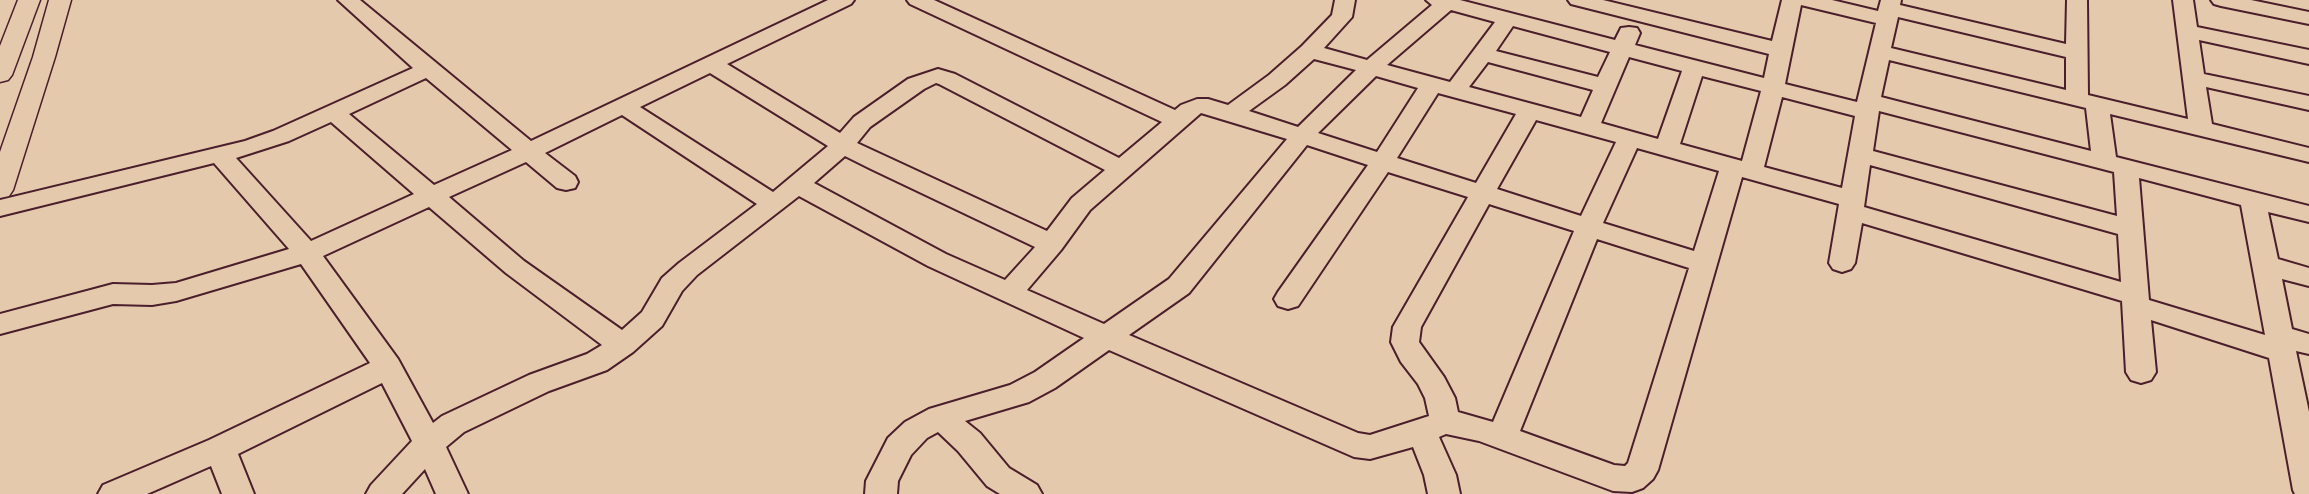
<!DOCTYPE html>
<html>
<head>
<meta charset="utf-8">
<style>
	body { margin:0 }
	canvas { display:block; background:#e5c9ad }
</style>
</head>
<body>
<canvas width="2309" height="494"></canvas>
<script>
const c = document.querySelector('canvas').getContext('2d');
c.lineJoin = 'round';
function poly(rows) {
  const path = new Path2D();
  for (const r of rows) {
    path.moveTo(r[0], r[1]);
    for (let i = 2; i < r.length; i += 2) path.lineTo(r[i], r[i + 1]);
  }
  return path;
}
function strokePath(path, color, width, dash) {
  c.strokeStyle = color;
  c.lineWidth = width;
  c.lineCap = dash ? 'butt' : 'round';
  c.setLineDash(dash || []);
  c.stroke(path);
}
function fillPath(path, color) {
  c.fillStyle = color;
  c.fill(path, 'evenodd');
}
const minor = poly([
	[338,0,360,0,531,141,828,0,854,0,851,4,727,64,840,133,854,117,908,79,938,69,955,74,1119,158,1162,122,910,4,907,0,934,0,1175,110,1181,105,1197,99,1208,99,1228,105,1269,75,1302,46,1332,15,1335,0,1355,0,1352,17,1324,48,1367,60,1432,5,1426,0,1460,0,1615,40,1621,28,1629,27,1637,28,1640,33,1635,45,1764,78,1769,54,1571,4,1568,0,1603,0,1772,41,1782,0,1832,0,1878,11,1881,0,1901,0,1900,5,2066,44,2067,0,2087,0,2088,95,2188,119,2173,0,2193,0,2197,27,2309,50,2309,64,2199,40,2204,74,2309,96,2309,110,2206,87,2212,124,2309,148,2309,162,2110,114,2116,157,2309,206,2309,222,2268,212,2278,259,2309,268,2309,286,2282,279,2292,329,2309,334,2309,354,2296,351,2309,412,2309,494,2295,494,2293,490,2269,358,2151,320,2156,372,2151,380,2141,383,2131,380,2126,372,2122,301,1862,223,1855,263,1851,269,1842,272,1833,269,1829,263,1839,204,1742,177,1658,470,1653,479,1643,488,1632,492,1613,491,1479,441,1446,434,1439,437,1456,475,1460,494,1428,494,1424,475,1413,447,1370,459,1354,457,1109,350,1055,388,1029,402,965,421,980,433,1009,468,1037,485,1042,494,1000,494,987,486,958,451,938,432,927,438,911,455,898,481,897,494,865,494,866,481,888,438,905,422,929,409,1010,385,1035,372,1084,338,928,266,799,196,697,275,682,291,662,326,633,352,607,370,549,391,464,432,446,447,468,494,436,494,425,469,402,494,366,494,371,485,412,441,382,383,238,454,254,494,222,494,211,466,147,494,98,494,103,485,209,440,370,363,301,264,176,301,152,305,113,304,0,334,0,314,113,284,152,285,176,283,289,249,214,163,0,216,0,200,245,141,273,131,413,68,338,0],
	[1801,5,1876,23,1857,102,1785,84,1801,5],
	[1451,10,1495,22,1450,82,1387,65,1451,10],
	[1898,17,2066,57,2066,90,1891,48,1898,17],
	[1513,26,1610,52,1598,77,1496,51,1513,26],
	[1629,57,1682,71,1658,139,1601,123,1629,57],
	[1314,59,1356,70,1298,127,1249,111,1285,85,1314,59],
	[1889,60,2086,108,2091,151,1881,97,1889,60],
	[1488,62,1593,90,1581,117,1469,87,1488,62],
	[710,73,828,146,773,192,640,107,710,73],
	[1376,76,1418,88,1377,152,1318,133,1376,76],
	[1702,76,1761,91,1742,161,1680,144,1702,76],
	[426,78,512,150,434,185,349,114,426,78],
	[936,83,939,84,1105,170,1072,198,1047,231,857,143,870,127,924,89,936,83],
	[1438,93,1516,114,1476,183,1397,158,1438,93],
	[1782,97,1855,116,1842,188,1764,167,1782,97],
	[1879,111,2114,172,2117,216,1873,151,1879,111],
	[1201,113,1287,139,1169,279,1104,324,1027,290,1061,250,1090,210,1201,113],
	[622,115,757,204,679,263,662,278,642,312,622,330,524,261,449,197,526,162,557,188,566,190,575,188,578,182,575,176,545,153,622,115],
	[1536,120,1616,142,1581,216,1497,189,1536,120],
	[331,122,414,194,311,241,236,158,289,141,331,122],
	[1307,145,1368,165,1278,292,1274,299,1278,306,1288,309,1298,306,1388,172,1468,197,1393,327,1391,342,1401,362,1418,384,1425,398,1429,416,1370,435,1358,433,1129,335,1189,293,1307,145],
	[1637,148,1719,171,1694,251,1603,223,1637,148],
	[845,156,871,169,1035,247,1005,280,946,254,814,183,845,156],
	[1870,165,2118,234,2121,282,1864,207,1870,165],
	[2139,178,2241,205,2265,335,2149,300,2139,178],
	[1489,204,1574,231,1493,422,1458,412,1455,398,1444,377,1419,342,1421,327,1489,204],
	[429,207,506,273,602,345,587,354,529,375,442,416,433,423,398,359,323,256,429,207],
	[1597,239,1689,268,1628,463,1625,466,1614,465,1520,431,1597,239],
	[2211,0,2251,0,2309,12,2309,24,2221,6,2214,4,2211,0]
]);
const tertiary = poly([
	[49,0,71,0,55,57,13,190,9,196,0,198,0,152,33,57,49,0]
]);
const trunk = poly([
	[18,0,40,0,12,75,8,80,0,82,0,46,18,0]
]);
strokePath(minor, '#4a1f2b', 4);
strokePath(tertiary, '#4a1f2b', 3);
strokePath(trunk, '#4a1f2b', 3);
fillPath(minor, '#e5c9ad');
fillPath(tertiary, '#e5c9ad');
fillPath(trunk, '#e5c9ad');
</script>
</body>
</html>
